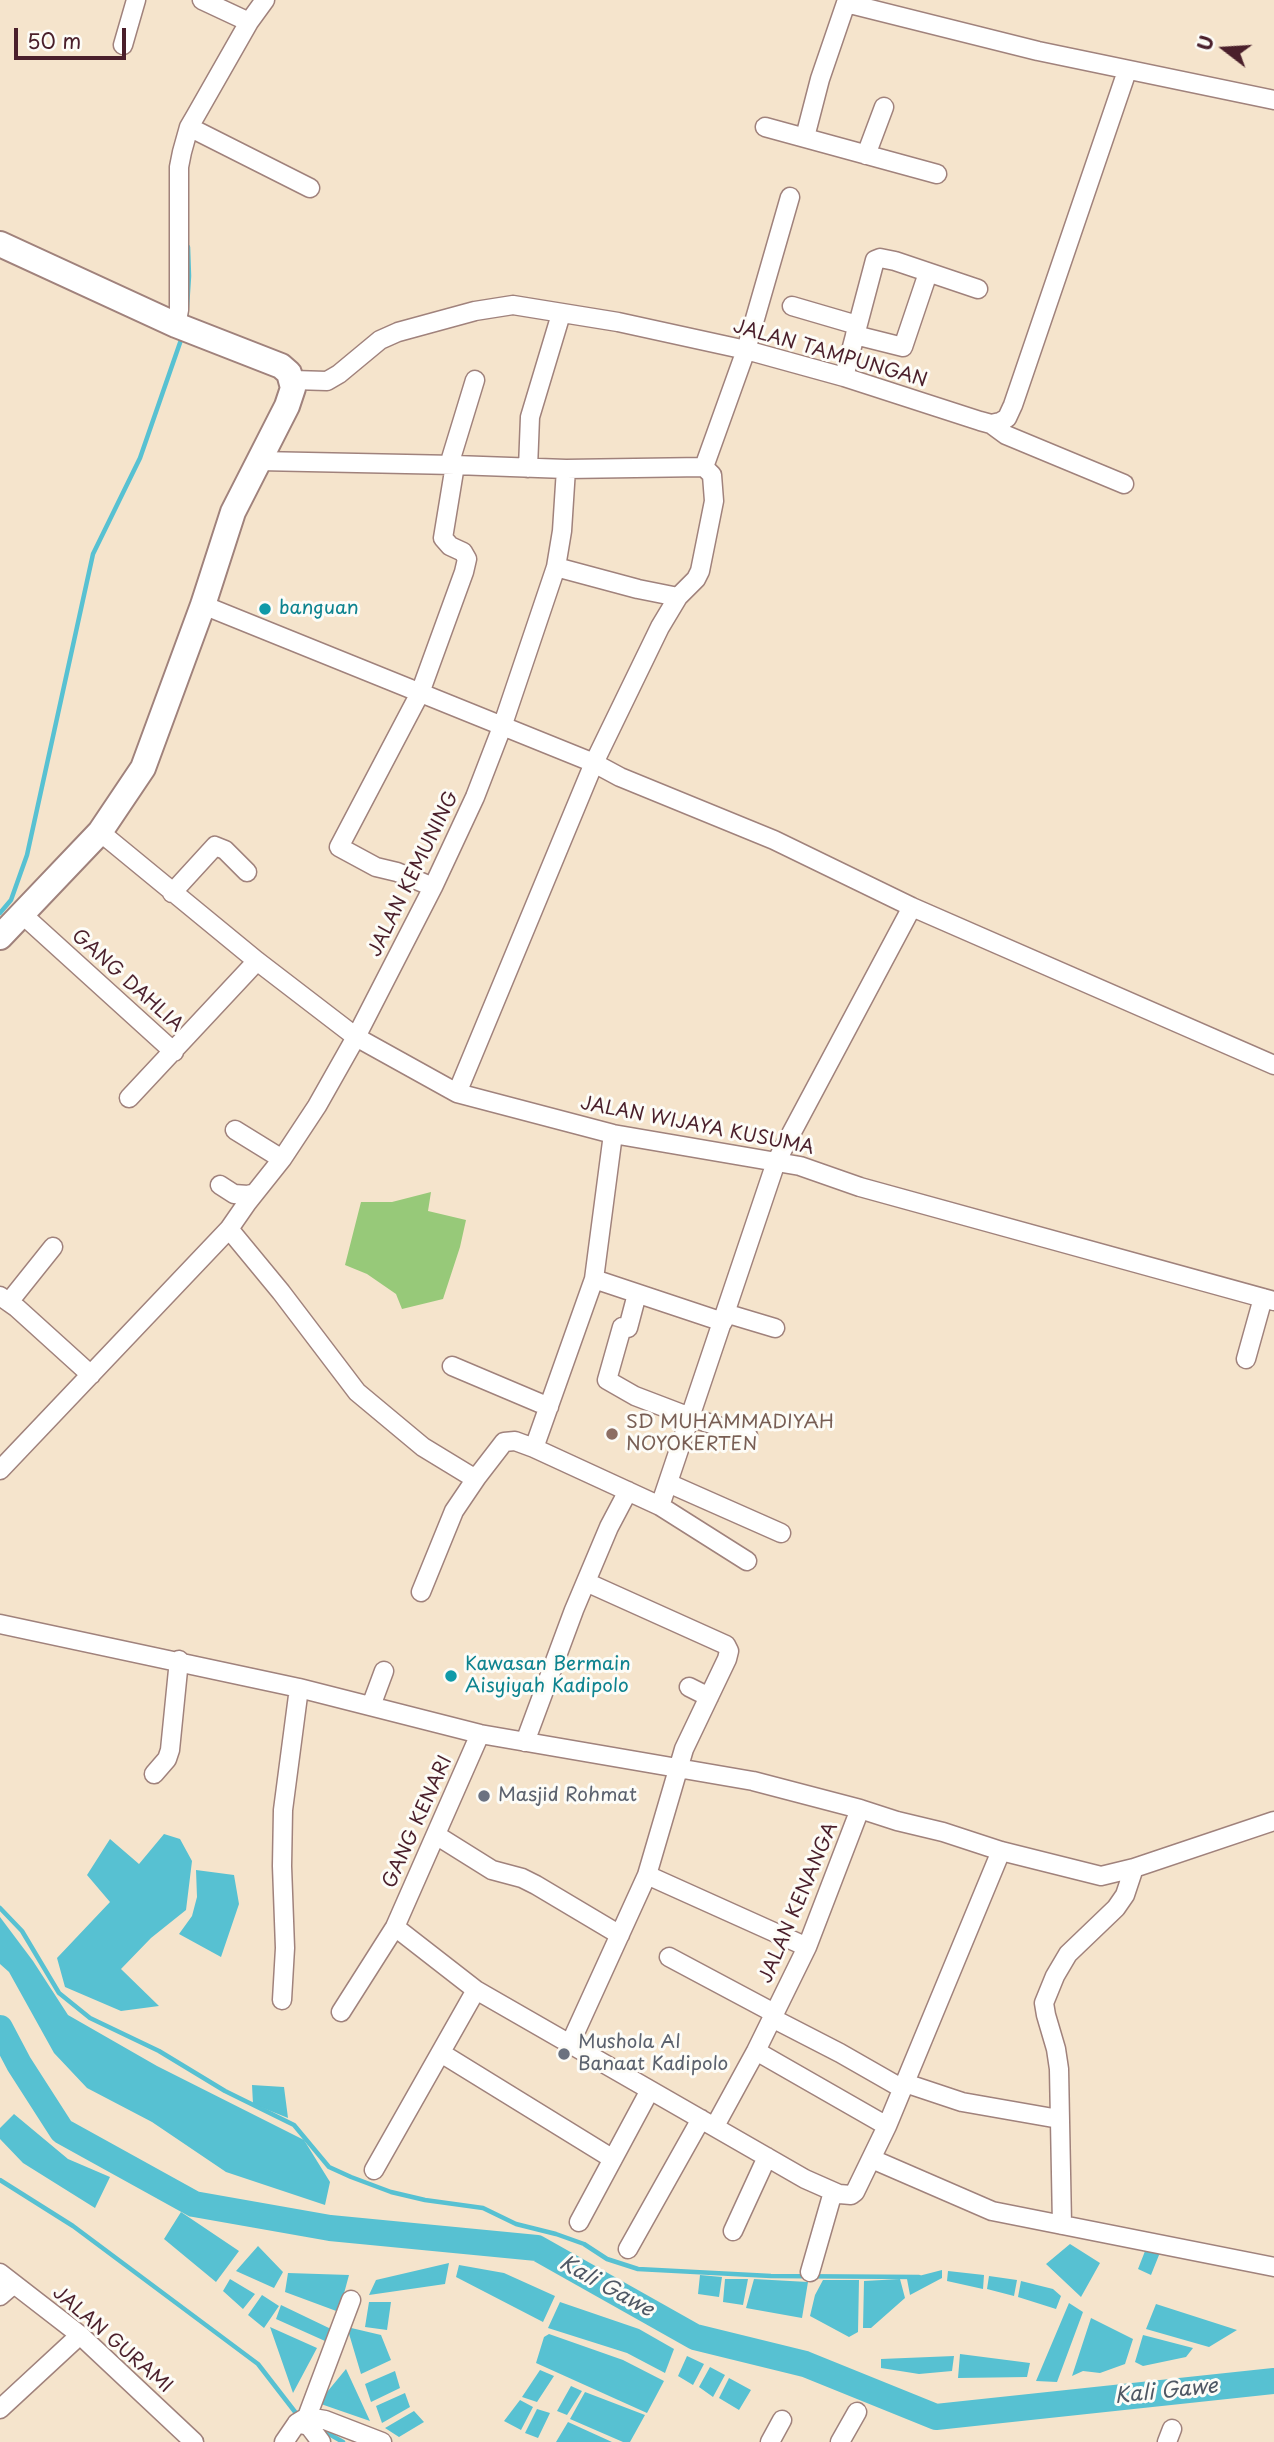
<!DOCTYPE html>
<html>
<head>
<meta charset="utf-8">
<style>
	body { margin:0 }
	#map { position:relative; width:1274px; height:2442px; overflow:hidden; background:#f5e4cc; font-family:"Playpen Sans",sans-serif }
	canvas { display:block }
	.north { position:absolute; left:1190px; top:14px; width:70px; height:70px; -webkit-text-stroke:5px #fdfcf7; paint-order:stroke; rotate:287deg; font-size:19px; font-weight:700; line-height:28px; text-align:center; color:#4a1f2b }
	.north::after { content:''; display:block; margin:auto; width:24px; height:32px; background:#4a1f2b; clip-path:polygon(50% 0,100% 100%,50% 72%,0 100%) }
	.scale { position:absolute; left:14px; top:28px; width:112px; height:32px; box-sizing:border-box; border:4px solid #4a1f2b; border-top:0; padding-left:9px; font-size:21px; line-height:24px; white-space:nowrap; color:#4a1f2b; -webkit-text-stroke:5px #fdfcf7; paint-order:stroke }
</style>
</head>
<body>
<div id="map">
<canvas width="1274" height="2442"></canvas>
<div class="north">U</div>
<div class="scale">50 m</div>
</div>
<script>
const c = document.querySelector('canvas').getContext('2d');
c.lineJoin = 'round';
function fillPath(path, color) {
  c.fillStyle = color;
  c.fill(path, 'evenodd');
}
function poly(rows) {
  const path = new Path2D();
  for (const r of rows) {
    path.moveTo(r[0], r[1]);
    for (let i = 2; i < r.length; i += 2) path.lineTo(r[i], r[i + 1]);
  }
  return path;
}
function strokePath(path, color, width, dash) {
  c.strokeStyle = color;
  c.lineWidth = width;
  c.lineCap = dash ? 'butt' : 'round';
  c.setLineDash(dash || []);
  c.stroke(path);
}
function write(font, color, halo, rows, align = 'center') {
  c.font = font + ' "Playpen Sans",sans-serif';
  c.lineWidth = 6;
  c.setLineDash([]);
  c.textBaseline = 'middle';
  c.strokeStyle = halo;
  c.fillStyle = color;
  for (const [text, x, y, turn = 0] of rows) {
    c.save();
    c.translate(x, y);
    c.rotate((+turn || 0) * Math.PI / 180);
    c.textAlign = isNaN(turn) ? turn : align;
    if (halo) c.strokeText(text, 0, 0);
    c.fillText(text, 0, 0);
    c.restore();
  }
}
fillPath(poly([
	[431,1192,428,1211,466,1220,460,1247,443,1299,402,1309,396,1294,367,1274,345,1265,361,1202,392,1202]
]), '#97c979');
fillPath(poly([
	[164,1834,180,1839,192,1861,186,1910,151,1938,121,1969,159,2006,121,2011,65,1987,57,1958,110,1902,87,1875,110,1839,139,1864],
	[196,1870,234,1875,239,1904,221,1957,179,1934,192,1916,197,1897],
	[0,1917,33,1961,68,2015,157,2066,304,2140,330,2182,325,2205,226,2172,152,2122,87,2088,54,2053,9,1972,0,1964],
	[252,2085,284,2087,288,2118,253,2104],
	[14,2114,68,2159,110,2177,95,2208,23,2163,0,2139,0,2128],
	[181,2212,239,2251,216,2282,164,2239],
	[1070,2244,1100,2263,1081,2297,1046,2264],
	[258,2246,283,2272,274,2288,236,2271],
	[1147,2246,1161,2250,1151,2275,1138,2269],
	[449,2263,445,2284,369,2295,376,2280],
	[459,2265,504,2273,555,2296,543,2322,456,2277],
	[942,2270,942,2278,910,2295,907,2279],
	[948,2271,984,2275,983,2289,947,2281],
	[288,2273,349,2275,339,2312,285,2292],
	[700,2275,722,2277,719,2297,698,2294],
	[989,2276,1017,2280,1014,2296,987,2289],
	[230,2279,255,2294,243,2309,223,2291],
	[725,2279,748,2279,743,2305,723,2302],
	[754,2279,808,2282,802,2318,746,2308],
	[900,2279,905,2298,871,2328,863,2328,864,2281],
	[823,2280,859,2280,858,2332,849,2337,810,2316,815,2295],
	[1021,2281,1053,2289,1061,2296,1056,2309,1018,2297],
	[262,2295,279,2306,264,2328,248,2315],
	[369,2302,391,2302,387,2330,365,2327],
	[560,2302,639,2329,674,2349,665,2373,627,2353,548,2328],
	[1069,2303,1083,2312,1057,2382,1036,2381],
	[1156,2304,1237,2330,1209,2347,1146,2329],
	[281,2305,331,2329,325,2341,276,2319],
	[1091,2318,1133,2339,1125,2364,1100,2373,1083,2371,1072,2376],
	[270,2327,317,2348,293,2393],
	[347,2327,381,2335,391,2360,361,2374],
	[549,2334,623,2360,664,2381,647,2413,536,2363,544,2337],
	[1143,2335,1193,2348,1186,2357,1143,2366,1135,2362],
	[960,2354,1030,2363,1027,2377,958,2378],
	[687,2356,704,2364,693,2385,678,2376],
	[954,2356,952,2371,919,2374,881,2368,881,2359],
	[710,2367,725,2375,713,2397,699,2387],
	[346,2369,370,2421,318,2403],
	[540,2370,554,2376,537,2402,522,2397],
	[395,2371,400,2388,371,2402,365,2384],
	[729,2378,751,2390,739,2410,719,2398],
	[571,2386,582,2391,567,2415,557,2411],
	[585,2392,645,2415,630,2442,623,2442,570,2419],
	[405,2393,410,2407,382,2423,376,2406],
	[520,2400,533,2407,521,2430,504,2421],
	[537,2409,550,2413,538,2438,525,2433],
	[414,2411,424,2422,399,2437,385,2428],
	[568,2422,612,2442,556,2442]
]), '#57c1d2');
strokePath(poly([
	[186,322,189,276,188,247],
	[0,913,11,900,27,855,93,554,140,458,182,337],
	[0,1908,22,1931,59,1993,90,2018,159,2051,225,2091,294,2125,329,2167,351,2177,391,2192,425,2200,483,2208,516,2224,556,2234,584,2244,607,2259,638,2269,771,2276,919,2277],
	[0,2180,73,2226,258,2364,299,2417],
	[322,2430,343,2442]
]), '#57c1d2', 4.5);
strokePath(poly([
	[0,2028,19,2064,62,2131,194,2204,330,2228,537,2248,695,2337,805,2364,936,2417,1274,2381]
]), '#57c1d2', 26);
const minor = poly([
	[202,0,249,22],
	[846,3,1038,51,1274,100],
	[123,45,136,0],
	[189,127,310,188],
	[765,127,937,174],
	[805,137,820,79,847,0],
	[866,155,884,107],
	[792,306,857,325],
	[176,325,179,310,179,167,182,152,189,127,196,115,249,22,265,0],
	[855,335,903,347,928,273],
	[844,377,875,260,880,258,895,261,978,289],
	[293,380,327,381,339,374,380,340,398,332,475,311,513,305,618,322,746,350,844,377,980,421,991,424,1000,422,1007,418,1013,405,1127,71],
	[991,424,1006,435,1124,484],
	[259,461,455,465,566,469,704,467,746,350,790,197],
	[449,465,475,380],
	[528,468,530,417,561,314],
	[556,567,638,589,678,597],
	[203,605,594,763,620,777,774,840,912,907,1274,1065],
	[100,832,257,961,356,1037,457,1093,613,1134,800,1166,860,1187,1274,1301],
	[433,887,397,872,376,867,339,847,420,693,464,572,467,559,463,552,450,546,443,538,455,465],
	[172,893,215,846,225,850,247,872],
	[23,915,174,1052],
	[457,1093,594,763,660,627,678,597,696,579,700,571,714,501,712,475,704,467],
	[129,1098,257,961],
	[235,1130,282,1159],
	[613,1134,594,1279,534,1448,660,1506,747,1561],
	[220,1185,234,1194,248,1195,255,1193],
	[229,1229,281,1292,357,1392,423,1447,469,1475,477,1477,504,1442,515,1441,534,1448],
	[594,1279,723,1322],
	[637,1294,628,1328,622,1327,607,1380,635,1396,690,1417,748,1436],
	[0,1296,17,1308,91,1375],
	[9,1302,53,1247],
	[725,1313,775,1328],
	[1246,1359,1263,1298],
	[452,1366,549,1407],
	[0,1470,229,1229,247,1203,282,1159,317,1106,356,1037,433,887,475,797,502,727,556,567,562,531,566,469],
	[668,1483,781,1533],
	[660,1506,776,1162,912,907],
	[421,1592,454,1511,477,1477],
	[0,1624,299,1688,480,1734,753,1781,860,1809,897,1821,943,1832,1001,1851,1101,1876,1134,1868,1274,1821],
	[689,1687,709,1697],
	[371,1706,384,1671],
	[525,1742,574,1610,609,1527,628,1491],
	[154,1774,167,1759,170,1750,179,1660],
	[436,1835,492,1870,522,1878,536,1885,620,1935],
	[647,1875,807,1947],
	[395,1927,476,1990,805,2179,839,2194,851,2195,855,2192,887,2126,1001,1851],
	[669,1957,774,2013],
	[282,2000,285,1948,282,1866,283,1810,299,1688],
	[341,2012,395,1927,480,1734],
	[772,2018,840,2053,903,2089],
	[570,2044,647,1875,684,1749,727,1659,729,1651,726,1645,586,1582],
	[756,2051,887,2126],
	[441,2053,613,2159],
	[905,2083,962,2102,1059,2119],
	[715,2126,756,2051,807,1947,860,1809],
	[872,2159,992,2211,1274,2267],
	[374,2170,476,1990],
	[579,2222,650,2090],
	[1062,2225,1059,2069,1056,2049,1046,2015,1044,2003,1055,1976,1068,1954,1116,1908,1125,1895,1134,1868],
	[733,2231,767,2157],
	[628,2249,701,2119],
	[810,2272,833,2192],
	[0,2273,80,2335,194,2442],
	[0,2296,14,2284],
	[0,2409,80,2335],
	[307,2417,351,2300],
	[297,2423,309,2426,321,2442],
	[284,2442,297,2423,307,2417,325,2420,382,2442],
	[770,2442,782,2420],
	[840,2442,857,2412],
	[1167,2442,1172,2429]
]);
const secondary = poly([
	[0,244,176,325,281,366,289,373,293,388,287,406,233,512,203,605,143,768,100,832,0,937]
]);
strokePath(minor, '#a0827c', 21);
strokePath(secondary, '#a0827c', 28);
strokePath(minor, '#fff', 18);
strokePath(secondary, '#fff', 24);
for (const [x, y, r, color] of [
	[265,609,7,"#0f9aa8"],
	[612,1434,7,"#8d6e63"],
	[451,1676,7,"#0f9aa8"],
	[484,1796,7,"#6b7280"],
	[564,2054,7,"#6b7280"]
]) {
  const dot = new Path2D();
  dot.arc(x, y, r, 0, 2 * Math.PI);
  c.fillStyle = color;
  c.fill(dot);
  strokePath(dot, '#fdfcf7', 2.5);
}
write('19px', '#4a1f2b', '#fdfcf7', [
	["JALAN TAMPUNGAN",830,354,16],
	["JALAN KEMUNING",414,874,-64],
	["GANG DAHLIA",127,981,42],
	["JALAN WIJAYA KUSUMA",697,1126,11],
	["GANG KENARI",418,1822,-66],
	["JALAN KENANGA",799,1903,-67],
	["JALAN GURAMI",112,2340,41]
]);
write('19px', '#0d838f', '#fdfcf7', [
	["banguan",279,609],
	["Kawasan Bermain",465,1665],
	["Aisyiyah Kadipolo",465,1687]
], 'left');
write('19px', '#785e54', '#fdfcf7', [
	["SD MUHAMMADIYAH",626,1423],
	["NOYOKERTEN",626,1445]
], 'left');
write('19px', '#5b616d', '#fdfcf7', [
	["Masjid Rohmat",498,1796],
	["Mushola Al",578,2043],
	["Banaat Kadipolo",578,2065]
], 'left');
write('italic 21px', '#4f5865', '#fdfcf7', [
	["Kali Gawe",606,2287,29],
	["Kali Gawe",1166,2392,-6]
]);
</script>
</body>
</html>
